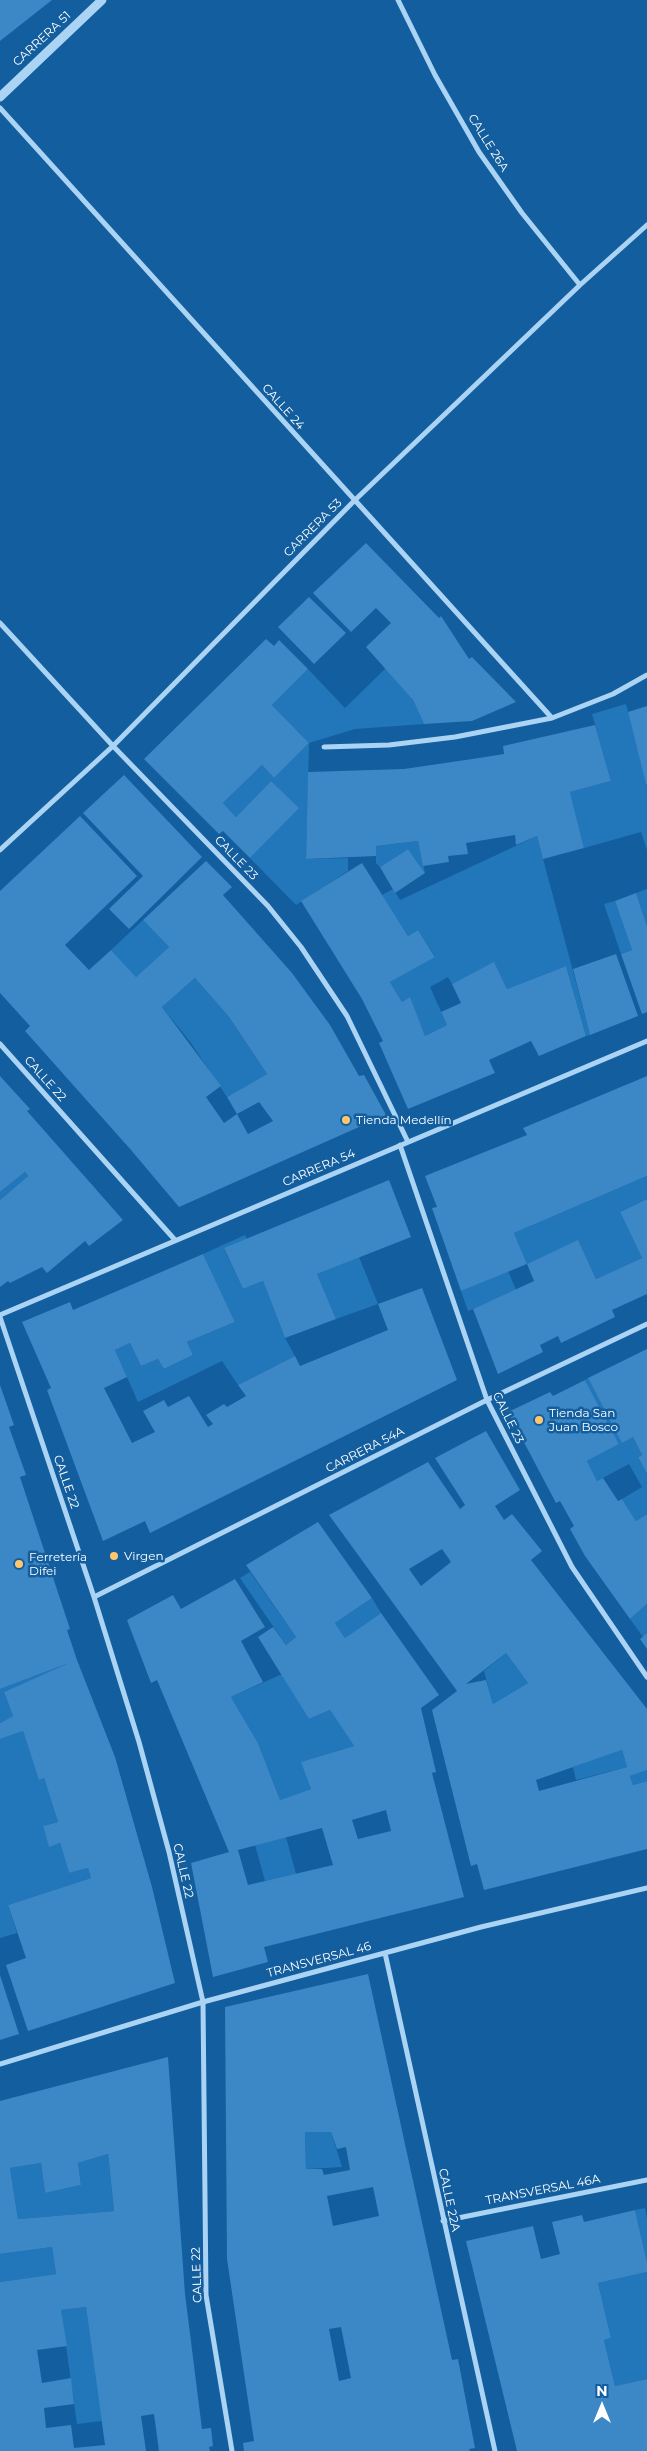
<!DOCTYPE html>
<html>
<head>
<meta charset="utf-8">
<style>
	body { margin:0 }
	#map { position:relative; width:647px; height:2451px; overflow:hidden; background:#135e9e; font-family:Montserrat,sans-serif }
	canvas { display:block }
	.north { position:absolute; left:577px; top:2381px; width:50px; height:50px; -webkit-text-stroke:4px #135e9e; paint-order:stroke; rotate:0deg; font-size:14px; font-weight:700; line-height:20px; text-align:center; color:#fff }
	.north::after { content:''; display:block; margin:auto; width:18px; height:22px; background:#fff; clip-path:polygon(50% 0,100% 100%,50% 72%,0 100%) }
</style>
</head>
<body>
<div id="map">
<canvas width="647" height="2451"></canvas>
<div class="north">N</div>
</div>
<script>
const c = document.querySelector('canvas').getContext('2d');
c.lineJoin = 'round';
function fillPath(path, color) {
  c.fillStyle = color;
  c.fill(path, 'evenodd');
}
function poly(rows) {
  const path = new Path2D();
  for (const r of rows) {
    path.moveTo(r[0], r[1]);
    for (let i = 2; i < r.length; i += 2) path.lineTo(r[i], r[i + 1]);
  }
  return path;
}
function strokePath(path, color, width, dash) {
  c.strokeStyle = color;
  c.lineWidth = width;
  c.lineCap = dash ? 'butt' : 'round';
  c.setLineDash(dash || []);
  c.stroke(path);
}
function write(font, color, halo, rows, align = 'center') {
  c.font = font + ' Montserrat,sans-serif';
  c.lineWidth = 5;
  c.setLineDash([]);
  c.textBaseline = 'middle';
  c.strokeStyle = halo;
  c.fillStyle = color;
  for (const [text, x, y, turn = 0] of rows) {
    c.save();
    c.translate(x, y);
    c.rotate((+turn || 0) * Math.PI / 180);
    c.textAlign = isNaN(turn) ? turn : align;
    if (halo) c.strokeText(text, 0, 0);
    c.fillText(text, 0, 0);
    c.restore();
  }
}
fillPath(poly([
	[386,668,413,700,424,724,355,729,309,743,306,859,348,858,348,871,296,905,250,858,298,808,271,781,236,817,223,803,262,765,274,778,309,743,272,705,308,669,345,708],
	[626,704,647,786,647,850,641,832,584,848,570,792,611,781,592,714],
	[537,836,590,1035,586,1036,566,966,507,989,494,963,452,984,448,977,430,987,447,1025,425,1036,409,998,402,1002,390,982,435,956,418,930,408,936,382,895,393,889,400,900],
	[418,841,425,873,408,849,380,867,376,863,376,846],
	[647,889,647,926,636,893],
	[615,901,632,950,621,954,604,904],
	[143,920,169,947,136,977,111,950],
	[195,978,229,1017,267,1074,227,1097,191,1043,162,1007],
	[25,1172,28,1176,0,1200,0,1192],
	[647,1176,647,1199,620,1212,642,1258,596,1279,578,1241,527,1264,514,1233],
	[245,1235,247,1239,224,1249,243,1289,263,1281,285,1338,295,1356,238,1385,222,1361,138,1402,115,1350,130,1343,141,1366,158,1359,164,1369,193,1355,187,1342,235,1322,203,1254],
	[359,1257,378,1304,336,1319,317,1274],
	[508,1271,516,1290,468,1311,461,1291],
	[588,1378,623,1442,633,1437,642,1455,638,1457,647,1474,647,1514,636,1521,622,1499,642,1487,629,1464,597,1481,587,1461,619,1444,585,1380],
	[250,1572,296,1637,286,1645,240,1578],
	[372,1598,381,1613,345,1638,335,1623],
	[647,1604,647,1633,643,1637,630,1619],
	[506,1653,528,1683,493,1704,484,1671],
	[77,1660,4,1692,13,1716,0,1723,0,1689],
	[282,1674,309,1719,330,1710,354,1746,302,1762,311,1789,280,1800,258,1743,231,1697],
	[23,1731,39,1779,44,1778,58,1822,43,1826,49,1846,60,1843,69,1873,88,1868,91,1878,8,1905,17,1933,0,1938,0,1739],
	[622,1750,627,1767,576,1780,573,1767],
	[647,1770,647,1781,633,1785,630,1776],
	[286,1837,296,1874,265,1881,255,1845],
	[305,2132,331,2132,342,2167,306,2169],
	[108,2154,114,2211,18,2219,10,2168,41,2163,45,2193,81,2185,78,2163],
	[645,2208,647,2219,647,2262,635,2210],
	[52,2247,56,2274,0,2282,0,2254],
	[647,2272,647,2379,615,2386,604,2340,611,2338,598,2283],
	[86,2307,102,2421,77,2424,61,2310]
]), '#27b');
fillPath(poly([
	[0,0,52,0,0,41],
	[366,543,439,618,441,616,469,659,472,657,516,702,472,721,424,724,413,700,366,647,391,623,376,608,351,632,313,593],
	[309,597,346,633,314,664,278,627],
	[266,639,274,646,279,640,308,669,272,705,309,743,274,778,262,765,223,803,236,817,271,781,299,808,250,858,223,831,219,834,144,759],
	[647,706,647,784,646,784,628,712],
	[595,725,611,781,570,792,584,848,543,859,537,836,516,845,515,835,466,843,468,854,448,856,449,862,423,866,418,841,376,846,376,856,306,859,308,772,404,769,479,758,504,754,503,746],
	[124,775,202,857,129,929,109,909,143,876,83,813],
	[80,816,137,876,65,945,89,970,111,950,136,977,169,947,143,920,206,861,232,887,223,895,292,973,330,1025,359,1076,364,1075,386,1115,179,1207,131,1150,25,1031,30,1026,0,993,0,891],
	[195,978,229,1017,267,1074,227,1097,237,1114,224,1123,206,1097,221,1086,162,1007],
	[259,1102,273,1121,248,1134,237,1114],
	[408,849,425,873,395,893,380,867],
	[362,863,408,936,418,930,435,957,390,982,402,1002,410,997,425,1036,447,1025,441,1012,461,1003,452,984,494,962,507,989,566,966,586,1036,539,1056,531,1041,489,1060,495,1073,408,1109,379,1043,383,1041,362,999,301,901],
	[636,893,647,926,647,1012,642,1014,621,954,632,950,615,901],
	[616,954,638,1016,590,1035,573,969],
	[0,1076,30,1109,27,1111,123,1220,89,1246,85,1241,47,1273,42,1267,10,1283,8,1281,0,1287,0,1200,28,1176,25,1172,0,1192],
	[647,1076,647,1176,514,1233,527,1264,461,1291,432,1208,437,1207,425,1176,527,1135,523,1128],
	[389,1180,411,1237,317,1274,336,1319,285,1338,263,1281,243,1289,224,1248],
	[647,1199,647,1294,612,1310,615,1317,561,1343,558,1336,540,1345,543,1352,498,1374,473,1309,534,1281,527,1264,578,1240,596,1279,642,1258,620,1212],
	[203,1254,235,1322,187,1342,193,1355,164,1369,158,1359,141,1366,130,1343,115,1350,127,1377,104,1388,132,1443,155,1432,143,1411,164,1400,168,1407,189,1396,208,1427,213,1424,206,1415,224,1404,227,1407,246,1396,238,1385,295,1356,300,1366,388,1330,378,1304,422,1288,457,1380,150,1533,145,1521,103,1541,47,1390,51,1388,22,1322,70,1302,73,1310],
	[647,1349,647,1474,638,1457,642,1455,633,1437,622,1443,588,1378],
	[585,1380,619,1444,587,1461,597,1481,603,1478,618,1501,622,1499,636,1521,647,1514,647,1604,630,1619,585,1556,570,1529,574,1526,560,1501,556,1503,508,1412,550,1392,553,1396],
	[0,1385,14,1425,9,1427,26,1475,20,1477,70,1629,67,1630,77,1660,115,1757,152,1887,175,1983,28,2031,6,1965,26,1958,8,1905,91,1878,88,1868,69,1873,60,1843,49,1847,43,1826,58,1822,44,1778,39,1780,23,1731,0,1739,0,1723,13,1716,4,1692,69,1663,0,1689],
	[486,1431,520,1490,495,1506,504,1520,512,1514,542,1551,531,1560,647,1709,647,1770,630,1776,633,1785,647,1781,647,1849,484,1890,477,1864,471,1866,432,1710,457,1691,329,1515,428,1462,460,1509,465,1505,435,1458],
	[442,1549,451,1562,421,1586,409,1569],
	[506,1653,528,1683,493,1704,486,1680,466,1684],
	[622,1750,627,1767,539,1791,536,1780],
	[318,1522,372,1598,335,1623,345,1638,381,1613,439,1695,421,1708,436,1772,432,1773,464,1897,264,1947,268,1962,213,1977,191,1863,229,1852,157,1680,151,1683,127,1620,173,1595,181,1609,235,1579,265,1627,241,1641,263,1682,231,1697,258,1743,280,1800,311,1789,301,1762,354,1746,330,1710,309,1719,258,1637,273,1627,286,1645,296,1637,246,1565],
	[386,1810,391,1831,358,1839,352,1820],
	[322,1828,333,1865,248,1885,238,1850],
	[647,1633,647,1649,640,1639],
	[368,1974,452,2360,458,2359,475,2448,469,2449,470,2451,244,2451,243,2443,254,2441,227,2259,225,2007],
	[305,2132,331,2132,337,2149,346,2147,350,2170,324,2175,322,2169,306,2169],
	[373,2187,379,2216,333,2226,327,2196],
	[341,2327,351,2378,339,2381,329,2329],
	[0,1975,19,2034,0,2040],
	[168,2057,185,2294,202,2429,211,2428,213,2446,209,2447,210,2451,159,2451,154,2414,141,2416,146,2451,0,2451,0,2282,56,2274,52,2247,0,2254,0,2101],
	[108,2154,114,2211,18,2219,10,2168,41,2163,45,2193,81,2185,78,2163],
	[86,2307,105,2445,74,2448,71,2425,46,2428,44,2408,74,2404,71,2378,42,2383,37,2350,67,2346,61,2310],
	[635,2210,647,2262,647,2272,598,2283,611,2338,604,2340,615,2386,647,2379,647,2451,517,2451,466,2241,533,2226,541,2259,560,2254,552,2222,582,2215,584,2222]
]), '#3c87c5');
strokePath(poly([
	[398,0,435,75,479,152,522,213,580,285],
	[0,108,552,718],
	[0,623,113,746,268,906,301,947,347,1016,408,1142],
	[324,747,389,745,455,737,552,718,613,694,647,675],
	[0,850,113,746,354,501,580,285,647,225],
	[0,1044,175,1240],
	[400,1145,487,1400,572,1567,647,1677],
	[0,1315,647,1041],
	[0,1317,94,1597,139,1742,169,1852,203,2002,206,2295,232,2451],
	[94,1597,487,1400,647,1324],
	[385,1953,495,2451],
	[0,2064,203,2002,481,1927,647,1888],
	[443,2221,647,2180]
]), '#aad3f4', 5);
strokePath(poly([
	[0,97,102,0]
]), '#aad3f4', 9);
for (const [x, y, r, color] of [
	[346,1120,5,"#ffc66d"],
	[539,1420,5,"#ffc66d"],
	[114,1556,5,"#ffc66d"],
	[19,1564,5,"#ffc66d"]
]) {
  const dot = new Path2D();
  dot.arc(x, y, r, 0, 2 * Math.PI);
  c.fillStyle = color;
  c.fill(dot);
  strokePath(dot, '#135e9e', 2);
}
write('12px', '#fff', '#135e9e', [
	["CARRERA 51",42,39,-43],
	["CALLE 26A",488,143,58],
	["CALLE 24",283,407,48],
	["CARRERA 53",313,528,-45],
	["CALLE 23",236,858,46],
	["CALLE 22",45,1079,48],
	["CARRERA 54",319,1168,-23],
	["CALLE 23",508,1418,64],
	["CARRERA 54A",365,1450,-27],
	["CALLE 22",66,1482,71],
	["CALLE 22",183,1871,77],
	["TRANSVERSAL 46",319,1960,-15],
	["TRANSVERSAL 46A",543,2190,-11],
	["CALLE 22A",449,2200,78],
	["CALLE 22",197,2275,-92]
]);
write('12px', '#fff', '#135e9e', [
	["Tienda Medellín",356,1120],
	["Tienda San",549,1413],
	["Juan Bosco",549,1427],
	["Virgen",124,1556],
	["Ferretería",29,1557],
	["Difei",29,1571]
], 'left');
</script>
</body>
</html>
